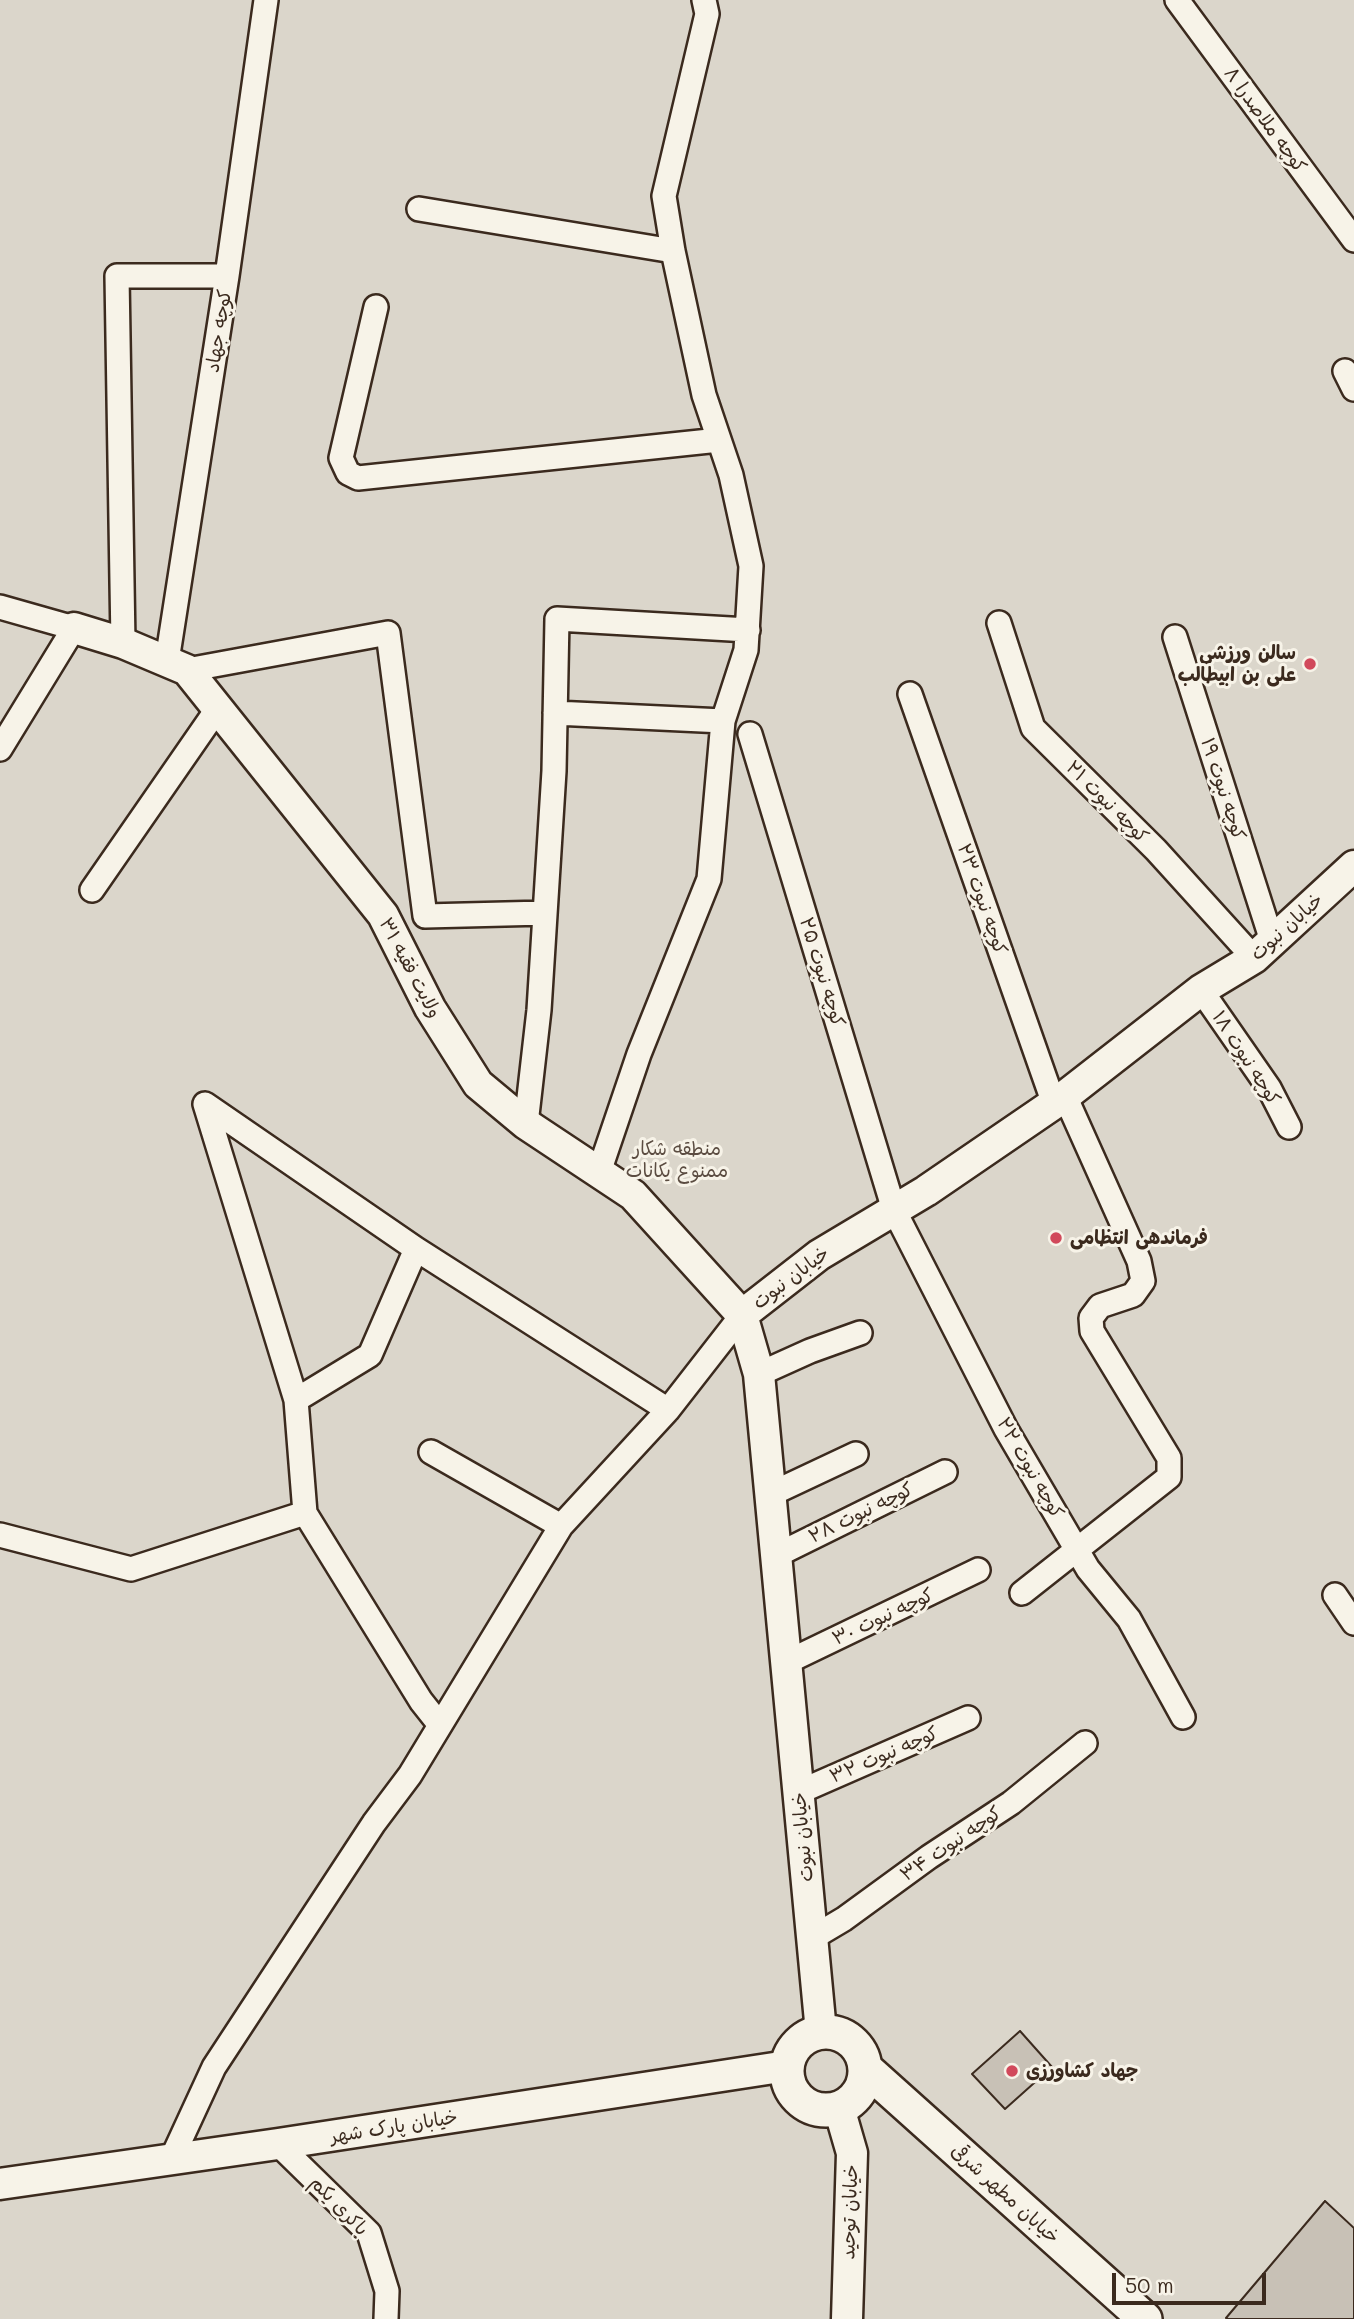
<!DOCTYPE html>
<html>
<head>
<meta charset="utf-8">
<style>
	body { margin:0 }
	#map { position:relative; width:1354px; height:2319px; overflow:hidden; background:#f7f3e8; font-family:Mali,sans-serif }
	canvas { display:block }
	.scale { position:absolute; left:1112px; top:2273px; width:154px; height:32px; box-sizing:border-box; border:4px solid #3b2a1e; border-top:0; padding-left:9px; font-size:21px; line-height:24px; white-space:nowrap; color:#3b2a1e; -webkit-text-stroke:5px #f7f3e8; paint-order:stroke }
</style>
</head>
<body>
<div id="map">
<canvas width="1354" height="2319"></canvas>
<div class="scale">50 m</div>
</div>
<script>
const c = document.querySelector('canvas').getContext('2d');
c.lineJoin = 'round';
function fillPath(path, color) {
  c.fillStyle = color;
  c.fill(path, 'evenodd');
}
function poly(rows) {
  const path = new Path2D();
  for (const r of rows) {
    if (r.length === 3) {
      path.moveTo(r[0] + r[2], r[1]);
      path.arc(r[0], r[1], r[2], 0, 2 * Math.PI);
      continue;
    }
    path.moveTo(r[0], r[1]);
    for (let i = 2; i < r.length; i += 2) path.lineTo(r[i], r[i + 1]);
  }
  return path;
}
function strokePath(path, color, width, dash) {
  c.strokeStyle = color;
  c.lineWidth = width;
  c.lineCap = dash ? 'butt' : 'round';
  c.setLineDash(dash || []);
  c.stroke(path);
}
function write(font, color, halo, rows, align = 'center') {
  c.font = font + ' Mali,"Playpen Sans Arabic",sans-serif';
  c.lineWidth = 6;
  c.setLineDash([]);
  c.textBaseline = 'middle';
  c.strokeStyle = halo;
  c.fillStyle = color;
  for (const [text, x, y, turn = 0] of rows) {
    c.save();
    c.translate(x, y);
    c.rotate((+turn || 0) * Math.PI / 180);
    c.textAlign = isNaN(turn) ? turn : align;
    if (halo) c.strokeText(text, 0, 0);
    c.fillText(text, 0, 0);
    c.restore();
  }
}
fillPath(poly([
	[0,0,1354,0,1354,2319,0,2319]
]), '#dbd6cb');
const building = poly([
	[1020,2031,1052,2067,1005,2109,972,2074,1020,2031],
	[1325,2201,1354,2228,1354,2319,1228,2319,1226,2318,1325,2201]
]);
fillPath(building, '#c8c1b6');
strokePath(building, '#3b2a1e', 2);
const minor = poly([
	[1177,0,1354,240],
	[419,209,673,251],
	[376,307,341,458,348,473,358,478,719,440],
	[1345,371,1354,389],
	[0,607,74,628,0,749],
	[999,623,1033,728,1156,850,1254,958],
	[1175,637,1272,941],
	[123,643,117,276,227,276],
	[167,661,227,276,266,0],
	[187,670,388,633,425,916,545,913],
	[910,694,1054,1104],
	[555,713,723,721],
	[750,734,894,1210,1006,1429,1088,1569,1129,1619,1183,1717],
	[92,890,218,708],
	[1201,990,1269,1088,1289,1127],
	[526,1124,539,1010,554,771,557,619,748,630],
	[599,1172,639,1054,709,879,723,721,746,650,751,566,731,475,704,395,673,251,664,196,707,14,704,0],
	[759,1374,810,1351,860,1333],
	[296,1400,370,1355,416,1249],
	[431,1452,561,1526],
	[771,1494,856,1454],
	[0,1535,131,1569,305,1513],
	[777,1555,945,1472],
	[1022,1593,1169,1477,1169,1458,1092,1331,1091,1318,1100,1306,1133,1295,1143,1281,1139,1261,1065,1096],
	[1335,1595,1354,1623],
	[787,1662,978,1570],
	[440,1725,421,1701,305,1513,296,1400,205,1104,416,1249,668,1410],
	[799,1792,968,1718],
	[812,1938,844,1919,929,1857,1011,1803,1085,1743],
	[278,2144,369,2233,387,2291,386,2319],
	[172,2158,214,2067,374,1823,410,1775,561,1526,668,1410,742,1315]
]);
const tertiary = poly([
	[74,628,123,643,187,670,383,915,430,1008,478,1084,526,1124,633,1195,742,1315,759,1374,821,2032],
	[742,1315,819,1255,926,1191,1065,1096,1201,990,1254,958,1354,866],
	[839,2108,852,2153,847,2319],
	[0,2184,278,2144,787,2066]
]);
const secondary = poly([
	[826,2071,39],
	[865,2068,1145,2319]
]);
strokePath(minor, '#3b2a1e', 28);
strokePath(tertiary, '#3b2a1e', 35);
strokePath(secondary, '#3b2a1e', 38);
strokePath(minor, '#f7f3e8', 23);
strokePath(tertiary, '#f7f3e8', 30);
strokePath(secondary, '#f7f3e8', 33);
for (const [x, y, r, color] of [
	[1310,664,7,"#d1495b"],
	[1056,1238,7,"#d1495b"],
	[1012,2071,7,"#d1495b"]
]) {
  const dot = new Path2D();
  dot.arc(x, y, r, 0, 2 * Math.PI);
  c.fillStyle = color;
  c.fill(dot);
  strokePath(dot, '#f7f3e8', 2.5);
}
write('19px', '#3b2a1e', '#f7f3e8', [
	["کوچه ملاصدرا ۸",1265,120,54],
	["کوچه جهاد",219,331,-81],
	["کوچه نبوت ۱۹",1223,789,72],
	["کوچه نبوت ۲۱",1107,802,45],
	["کوچه نبوت ۲۳",982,899,71],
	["خیابان نبوت",1287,927,-42],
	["ولایت فقیه ۳۱",410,968,62],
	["کوچه نبوت ۲۵",822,972,73],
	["کوچه نبوت ۱۸",1246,1058,57],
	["خیابان نبوت",791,1278,-37],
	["کوچه نبوت ۲۲",1030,1468,60],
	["کوچه نبوت ۲۸",861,1513,-26],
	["کوچه نبوت ۳۰",883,1617,-25],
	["کوچه نبوت ۳۲",884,1755,-23],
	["خیابان نبوت",803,1837,-95],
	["کوچه نبوت ۳۴",951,1844,-34],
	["خیابان پارک شهر",394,2127,-9],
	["خیابان مطهر شرقی",1005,2194,42],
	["باکری یکم",339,2206,46],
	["خیابان توحید",850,2212,-88]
]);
write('bold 19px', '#3b2a1e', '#f7f3e8', [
	["سالن ورزشی",1296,653,"right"],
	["علی بن ابیطالب",1296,675,"right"],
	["فرماندهی انتظامی",1070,1238],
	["جهاد کشاورزی",1026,2071]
], 'left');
write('19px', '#5b4c41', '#f7f3e8', [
	["منطقه شکار",677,1149],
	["ممنوع یکانات",677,1171]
]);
</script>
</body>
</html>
